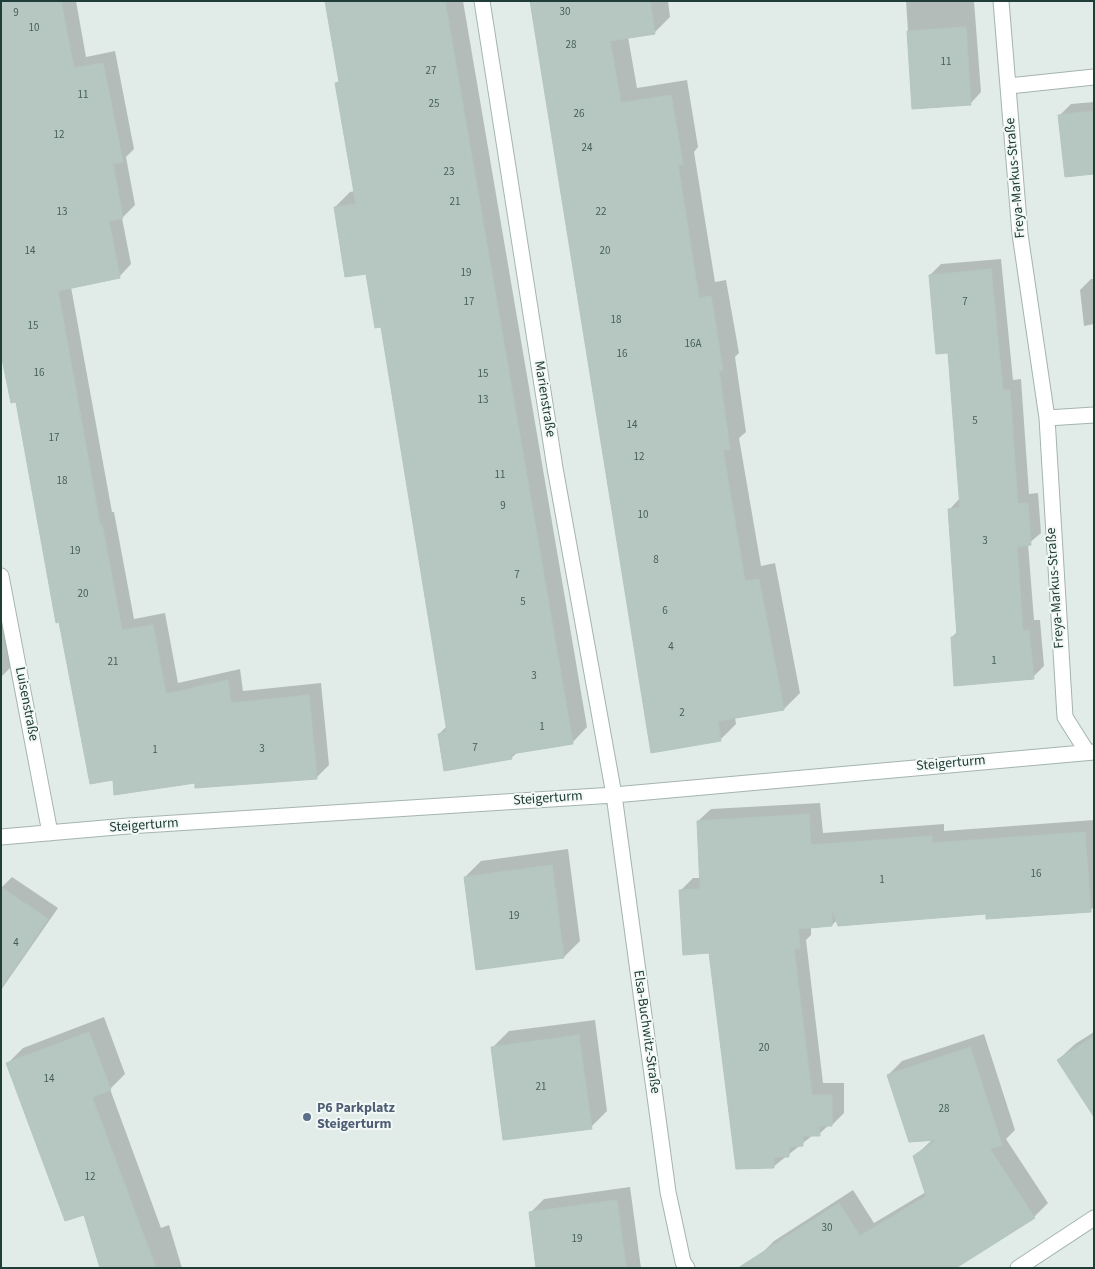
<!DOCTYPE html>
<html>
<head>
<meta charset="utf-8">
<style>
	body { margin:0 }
	#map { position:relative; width:1095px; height:1269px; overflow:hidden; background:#e1ece8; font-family:"Source Sans 3",sans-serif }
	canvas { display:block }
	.frame { position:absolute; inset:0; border:2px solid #213d37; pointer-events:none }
</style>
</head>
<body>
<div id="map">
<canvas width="1095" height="1269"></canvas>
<div class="frame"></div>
</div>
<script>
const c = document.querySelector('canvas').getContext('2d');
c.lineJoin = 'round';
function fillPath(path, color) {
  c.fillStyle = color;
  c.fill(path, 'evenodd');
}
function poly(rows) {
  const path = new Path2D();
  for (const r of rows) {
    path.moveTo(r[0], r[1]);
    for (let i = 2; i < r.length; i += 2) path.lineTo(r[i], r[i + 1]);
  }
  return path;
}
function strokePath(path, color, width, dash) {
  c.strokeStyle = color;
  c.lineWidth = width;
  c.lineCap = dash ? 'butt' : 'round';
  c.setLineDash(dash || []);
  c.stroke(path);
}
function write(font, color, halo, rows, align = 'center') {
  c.font = font + ' "Source Sans 3",sans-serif';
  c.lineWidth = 4;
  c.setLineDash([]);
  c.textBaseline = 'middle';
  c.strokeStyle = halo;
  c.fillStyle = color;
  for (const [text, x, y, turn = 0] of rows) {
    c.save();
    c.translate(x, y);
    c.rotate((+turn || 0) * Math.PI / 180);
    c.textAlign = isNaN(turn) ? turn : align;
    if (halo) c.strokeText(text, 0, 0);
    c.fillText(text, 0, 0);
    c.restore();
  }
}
fillPath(poly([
	[1,1,76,1,86,57,115,51,134,149,126,157,135,205,122,218,131,264,119,277,71,287,112,512,114,512,134,619,165,613,178,683,240,669,243,691,321,683,329,765,316,778,196,782,114,779,17,401],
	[327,1,463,1,587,727,572,743,518,752,511,758,439,734,447,726,382,325,367,272,335,207,350,192,355,191,337,84,340,80],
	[532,1,668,1,670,17,654,33,628,37,637,88,687,80,698,147,694,152,715,282,726,280,739,353,735,357,746,432,739,438,761,566,775,563,800,693,784,709,735,717,736,724,720,740],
	[906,1,974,1,981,92,970,104,913,107],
	[1094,102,1094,173,1060,115,1071,104],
	[1001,259,1013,380,1021,379,1029,494,1038,493,1041,533,1028,544,1034,620,1040,620,1044,666,1033,677,952,637,958,631,949,510,960,498,949,352,930,275,941,264],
	[1091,279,1094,279,1094,324,1084,326,1080,290],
	[1,619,12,666,1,677],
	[820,803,823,833,944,824,944,831,1094,820,1094,907,1090,910,838,919,832,925,811,926,811,935,806,940,823,1083,844,1083,844,1113,832,1125,829,1125,819,1134,813,1135,773,1167,710,952,681,890,693,878,701,878,698,821,711,809],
	[568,849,580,941,564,957,465,877,481,861],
	[12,877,58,908,1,990,1,888],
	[104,1017,125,1074,110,1089,161,1228,169,1225,182,1268,101,1268,85,1213,8,1063,23,1048],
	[595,1020,607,1111,591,1127,493,1047,509,1031],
	[1094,1032,1094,1114,1058,1060,1075,1044],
	[984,1034,1015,1130,1006,1139,1048,1203,1034,1217,760,1255,774,1241,853,1190,874,1223,926,1192,915,1156,933,1139,888,1075,902,1061],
	[630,1187,641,1268,537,1268,530,1213,544,1199]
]), '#0003');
const building = poly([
	[1,1,61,1,74,68,103,63,123,162,113,164,123,218,109,221,120,278,58,291,100,524,102,524,122,630,153,625,166,694,228,680,231,703,309,695,317,779,195,788,195,783,114,795,113,780,90,784,59,622,56,623,16,402,11,403,1,354,1,1],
	[325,1,445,1,573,744,511,754,512,759,444,771,438,734,447,732,381,327,375,328,366,274,345,277,334,207,356,204,335,83,339,82,325,1],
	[530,1,650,1,655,34,610,41,621,103,671,95,683,164,678,165,699,298,711,296,723,371,719,371,730,449,723,450,745,581,759,579,784,710,718,721,721,741,651,753,530,1],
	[966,27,971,105,912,109,907,31,966,27],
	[1094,111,1094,174,1065,177,1058,115,1094,111],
	[991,269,1003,390,1010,390,1018,504,1028,503,1031,545,1017,547,1023,631,1029,630,1034,679,954,686,951,637,957,636,948,509,960,508,948,353,936,354,929,275,991,269],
	[809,814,811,845,932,836,932,843,1085,832,1091,912,986,919,986,914,838,926,832,908,832,926,798,929,800,948,794,949,812,1095,832,1095,832,1126,819,1126,820,1136,803,1136,803,1146,789,1147,789,1157,774,1157,774,1168,736,1169,709,953,683,955,679,890,700,889,697,821,809,814],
	[552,865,564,958,476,970,464,877,552,865],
	[1,887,48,919,1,988,1,887],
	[89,1032,111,1090,92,1097,156,1268,100,1268,84,1215,65,1221,6,1063,89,1032],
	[579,1035,592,1129,503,1140,491,1047,579,1035],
	[1094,1036,1094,1117,1057,1060,1094,1036],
	[970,1047,1002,1145,990,1149,1035,1218,956,1268,738,1268,839,1203,860,1236,926,1196,913,1156,937,1140,909,1142,887,1075,970,1047],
	[617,1200,626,1268,536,1268,529,1212,617,1200]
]);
fillPath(building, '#b6c7c1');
strokePath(building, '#b4c5bf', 1);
const minor = poly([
	[482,1,555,468,614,795,668,1192,683,1262,687,1268],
	[1001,1,1020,234,1047,418,1065,717,1087,752],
	[1009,86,1094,77],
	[1047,418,1094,415],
	[1,576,50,833],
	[1,837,128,826,614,795,1094,752],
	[1018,1268,1094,1218]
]);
strokePath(minor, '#a4b4af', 17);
strokePath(minor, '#fff', 15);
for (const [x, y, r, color] of [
	[307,1117,5,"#5c6f8a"]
]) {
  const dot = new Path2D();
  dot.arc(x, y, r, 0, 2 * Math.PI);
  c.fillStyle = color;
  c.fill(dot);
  strokePath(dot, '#f2f8f5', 2);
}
write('11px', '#46605a', null, [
	["30",565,13],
	["9",16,14],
	["10",34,29],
	["28",571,46],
	["11",946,63],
	["27",431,72],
	["11",83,96],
	["25",434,105],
	["26",579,115],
	["12",59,136],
	["24",587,149],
	["23",449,173],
	["21",455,203],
	["13",62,213],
	["22",601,213],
	["14",30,252],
	["20",605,252],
	["19",466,274],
	["17",469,303],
	["7",965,303],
	["18",616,321],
	["15",33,327],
	["16A",693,345],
	["16",622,355],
	["16",39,374],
	["15",483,375],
	["13",483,401],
	["5",975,422],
	["14",632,426],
	["17",54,439],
	["12",639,458],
	["11",500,476],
	["18",62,482],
	["9",503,507],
	["10",643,516],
	["3",985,542],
	["19",75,552],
	["8",656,561],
	["7",517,576],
	["20",83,595],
	["5",523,603],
	["6",665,612],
	["4",671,648],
	["1",994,662],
	["21",113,663],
	["3",534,677],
	["2",682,714],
	["1",542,728],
	["7",475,749],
	["3",262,750],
	["1",155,751],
	["16",1036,875],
	["1",882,881],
	["19",514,917],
	["4",16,944],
	["20",764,1049],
	["14",49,1080],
	["21",541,1088],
	["28",944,1110],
	["12",90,1178],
	["30",827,1229],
	["19",577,1240]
]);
write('14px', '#213d37', '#f2f8f5', [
	["Freya-Markus-Straße",1016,178,-95],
	["Marienstraße",544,399,81],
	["Freya-Markus-Straße",1056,588,-94],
	["Luisenstraße",26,704,79],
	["Steigerturm",951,764,-5],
	["Steigerturm",548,799,-4],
	["Steigerturm",144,826,-4],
	["Elsa-Buchwitz-Straße",646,1032,82]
]);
write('bold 14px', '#4e5e75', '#f2f8f5', [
	["P6 Parkplatz",317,1109],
	["Steigerturm",317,1125]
], 'left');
</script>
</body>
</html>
